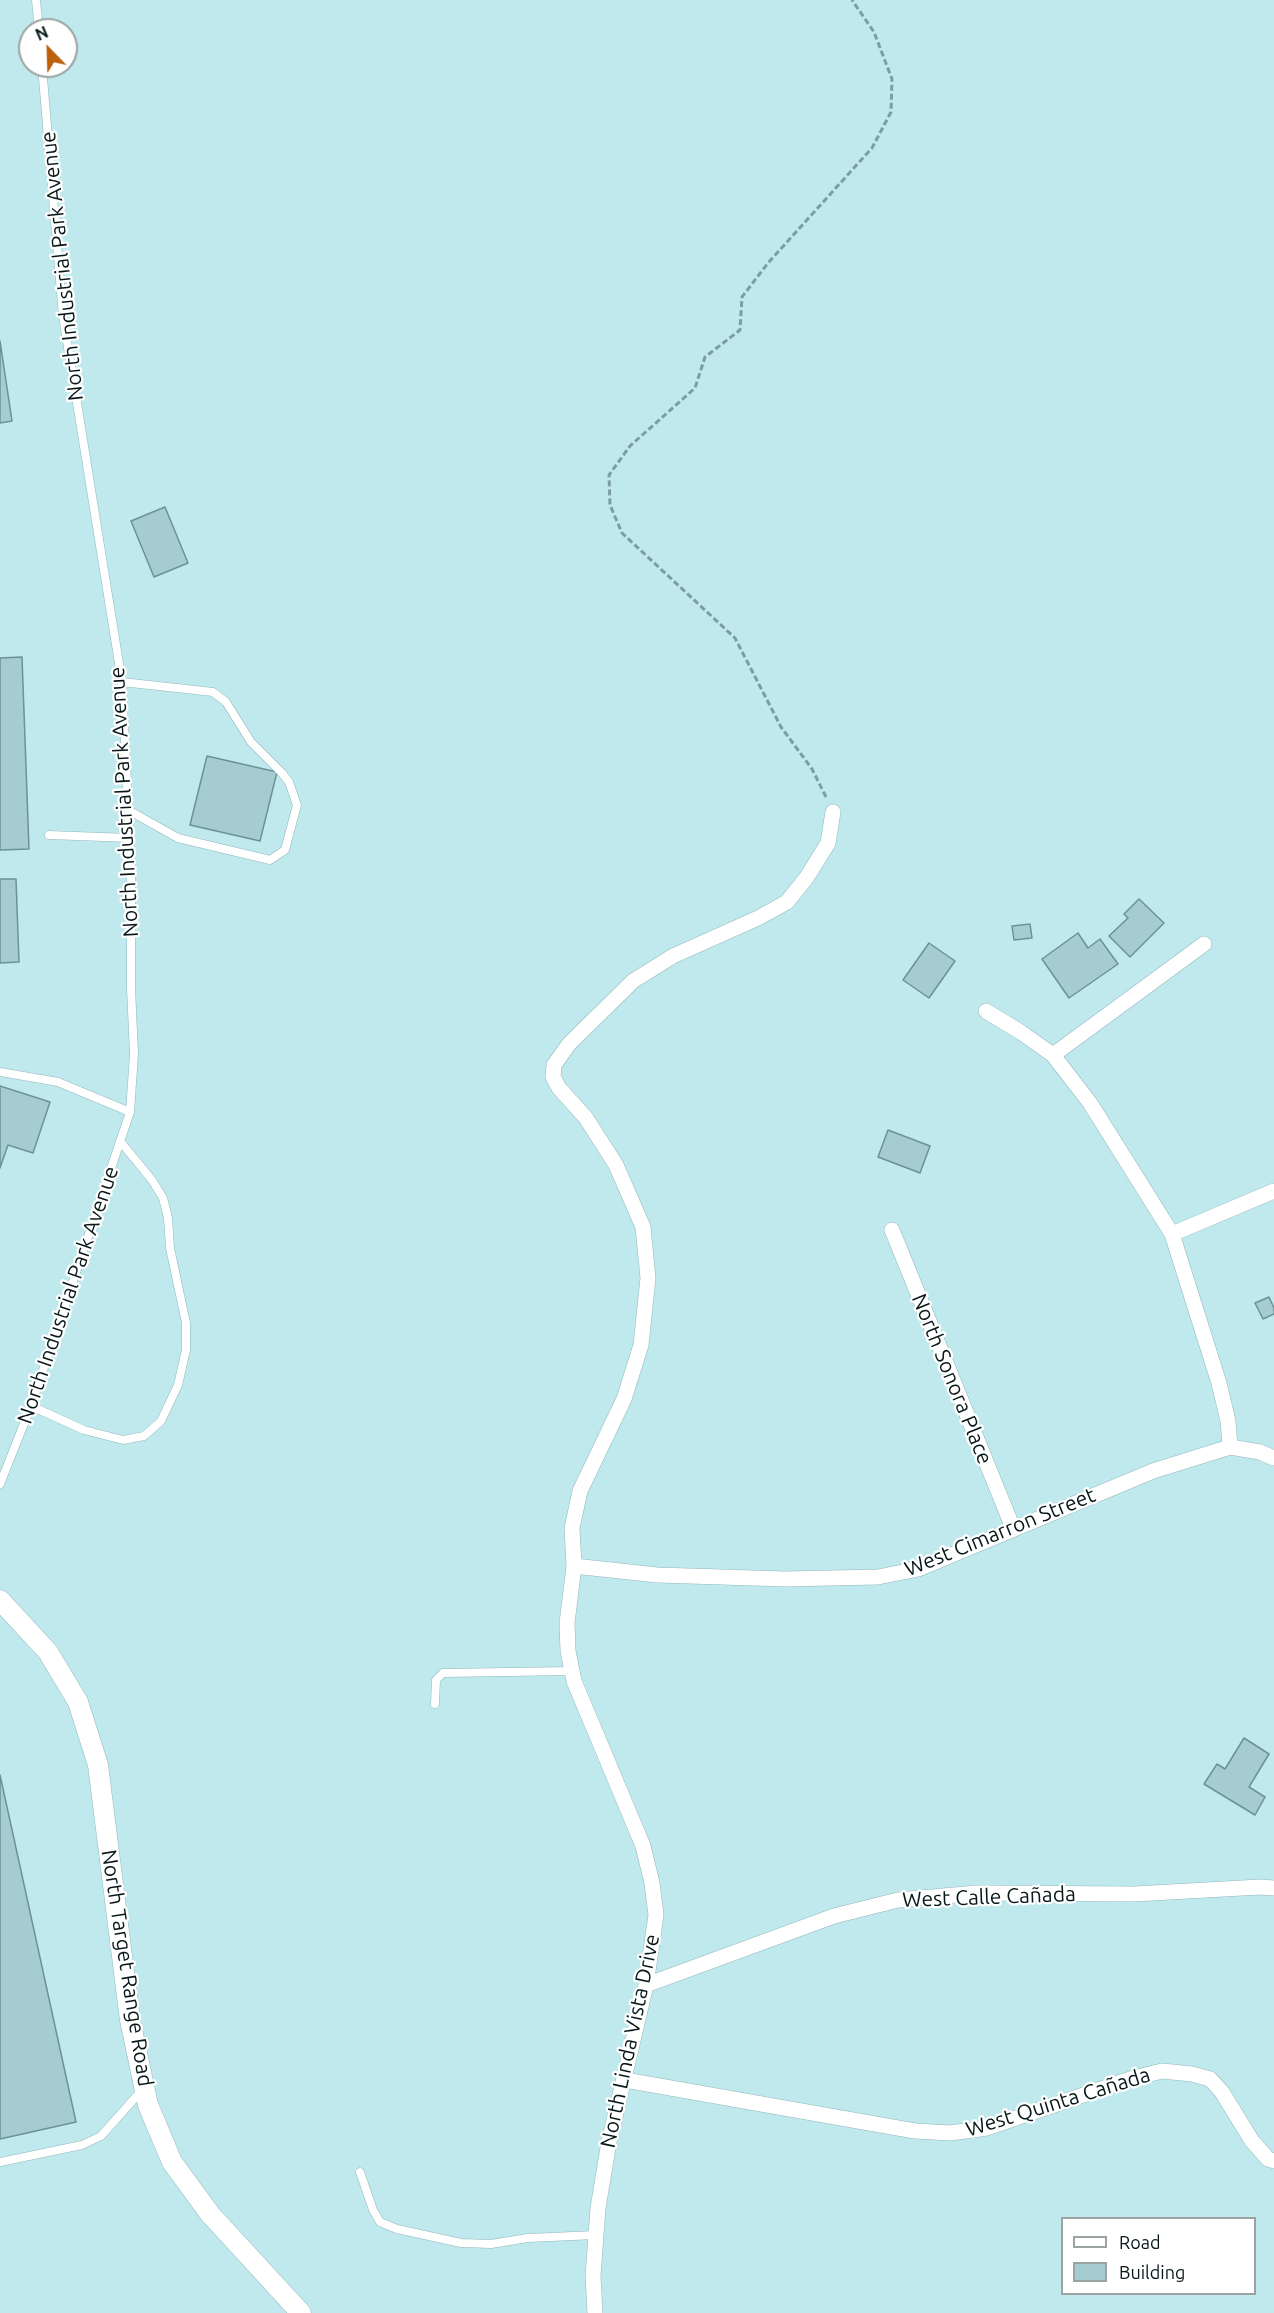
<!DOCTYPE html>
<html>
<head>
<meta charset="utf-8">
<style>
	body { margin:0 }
	#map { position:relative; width:1274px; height:2313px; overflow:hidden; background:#c0e9ed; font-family:Ubuntu,sans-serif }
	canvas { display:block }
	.legend { position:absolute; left:1061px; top:2217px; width:195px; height:78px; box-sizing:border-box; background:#fff; border:2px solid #9ca3a3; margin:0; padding:8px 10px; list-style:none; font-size:18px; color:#081819 }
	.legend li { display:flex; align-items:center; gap:12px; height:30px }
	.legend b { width:30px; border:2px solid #9ca3a3 }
	.north { position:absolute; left:18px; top:18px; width:60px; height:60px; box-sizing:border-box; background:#fff; border:2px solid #9ca3a3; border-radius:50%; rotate:337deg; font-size:16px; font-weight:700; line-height:24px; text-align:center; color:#081819 }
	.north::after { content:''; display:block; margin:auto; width:21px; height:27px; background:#bc610a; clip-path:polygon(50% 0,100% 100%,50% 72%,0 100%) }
</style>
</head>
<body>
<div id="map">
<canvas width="1274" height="2313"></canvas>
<ul class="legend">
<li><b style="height:8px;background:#fff"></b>Road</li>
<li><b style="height:16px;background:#a5ccd0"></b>Building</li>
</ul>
<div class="north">N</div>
</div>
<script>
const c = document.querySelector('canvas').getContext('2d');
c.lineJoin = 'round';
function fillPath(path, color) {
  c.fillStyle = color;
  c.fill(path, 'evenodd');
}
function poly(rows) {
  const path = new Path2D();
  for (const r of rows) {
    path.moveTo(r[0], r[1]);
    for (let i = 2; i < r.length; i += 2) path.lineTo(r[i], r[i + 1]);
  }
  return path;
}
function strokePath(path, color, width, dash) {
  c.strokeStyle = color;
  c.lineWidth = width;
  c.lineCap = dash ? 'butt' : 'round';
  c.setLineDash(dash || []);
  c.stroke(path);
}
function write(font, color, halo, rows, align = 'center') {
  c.font = font + ' Ubuntu,sans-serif';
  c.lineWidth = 4.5;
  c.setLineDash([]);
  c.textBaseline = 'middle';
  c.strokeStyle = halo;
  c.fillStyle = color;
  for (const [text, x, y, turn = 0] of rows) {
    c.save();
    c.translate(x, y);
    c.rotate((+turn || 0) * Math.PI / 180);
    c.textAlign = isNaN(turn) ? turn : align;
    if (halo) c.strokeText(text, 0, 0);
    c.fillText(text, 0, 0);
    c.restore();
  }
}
const building = poly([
	[0,341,12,421,0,423,0,341],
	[165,507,188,563,154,577,131,521,165,507],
	[22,657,29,849,0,850,0,658,22,657],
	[207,756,277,772,260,841,190,825,207,756],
	[0,879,16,879,19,962,0,963,0,879],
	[1139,899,1164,923,1130,957,1109,936,1128,918,1124,914,1139,899],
	[1030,924,1032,938,1014,940,1012,926,1030,924],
	[1078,933,1088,948,1100,939,1118,964,1069,998,1042,959,1078,933],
	[929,943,955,961,929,998,903,980,929,943],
	[0,1086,50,1102,33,1153,8,1145,0,1168,0,1086],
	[888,1130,930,1146,920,1173,878,1157,888,1130],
	[1269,1297,1274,1308,1274,1314,1263,1319,1255,1303,1269,1297],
	[1244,1738,1269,1754,1249,1787,1265,1797,1255,1815,1204,1784,1217,1764,1225,1769,1244,1738],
	[0,1775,76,2122,0,2139,0,1775]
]);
fillPath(building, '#a5ccd0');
strokePath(building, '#6c9296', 1.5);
const service = poly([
	[36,0,39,30],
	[122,682,213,692,226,702,251,742,282,773,289,782,297,805,285,850,270,860,178,838,128,810],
	[49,835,130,838],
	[0,1072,58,1082,130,1112],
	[31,1406,84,1430,123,1440,144,1436,161,1421,178,1385,186,1350,186,1323,170,1248,168,1218,163,1198,152,1180,120,1141],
	[0,1484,31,1406,130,1112,134,1054,131,988,131,866,122,682,63,316,42,66],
	[435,1704,436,1680,443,1673,572,1671],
	[0,2162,82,2145,101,2136,142,2090],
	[360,2172,373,2210,380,2222,397,2229,461,2243,491,2244,528,2238,596,2235]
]);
const minor = poly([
	[986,1011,1022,1033,1053,1055,1090,1103,1172,1234,1219,1383,1228,1421,1230,1447],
	[1053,1055,1204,944],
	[892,1230,1013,1528],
	[1172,1234,1274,1191],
	[574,1566,657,1575,785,1579,878,1577,918,1569,1153,1471,1230,1447,1260,1452,1274,1458],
	[646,1985,834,1916,898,1900,977,1893,1134,1894,1260,1887,1274,1888],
	[625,2080,915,2131,950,2133,987,2128,1130,2079,1162,2071,1192,2074,1210,2079,1222,2092,1252,2141,1268,2159,1274,2161],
	[595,2313,593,2276,598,2208,609,2142,646,1985,656,1915,652,1883,643,1846,574,1681,568,1651,567,1623,574,1566,572,1528,580,1491,624,1399,641,1345,648,1278,643,1227,616,1165,586,1118,559,1088,553,1077,554,1065,569,1044,633,981,673,956,758,918,787,902,807,877,828,843,833,812]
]);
const tertiary = poly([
	[0,1600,48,1652,78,1702,98,1765,130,2020,148,2105,172,2162,210,2214,301,2313]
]);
strokePath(service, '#90b8bc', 9);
strokePath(minor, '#90b8bc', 16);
strokePath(tertiary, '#90b8bc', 21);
strokePath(poly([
	[826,797,812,769,781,727,735,638,622,533,610,505,609,475,630,446,695,388,705,357,740,330,742,297,768,263,872,148,891,112,892,79,874,32,852,0]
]), '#7d9da0', 3, [6, 3]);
strokePath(service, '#fff', 8);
strokePath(minor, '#fff', 15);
strokePath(tertiary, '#fff', 20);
write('21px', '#081819', '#fff', [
	["North Industrial Park Avenue",62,266,-96],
	["North Industrial Park Avenue",124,802,-93],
	["North Industrial Park Avenue",68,1295,-71],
	["North Sonora Place",952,1379,68],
	["West Cimarron Street",1000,1532,-22],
	["West Calle Cañada",989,1897,-2],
	["North Target Range Road",127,1968,81],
	["North Linda Vista Drive",630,2041,-78],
	["West Quinta Cañada",1058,2102,-17]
]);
</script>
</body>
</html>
